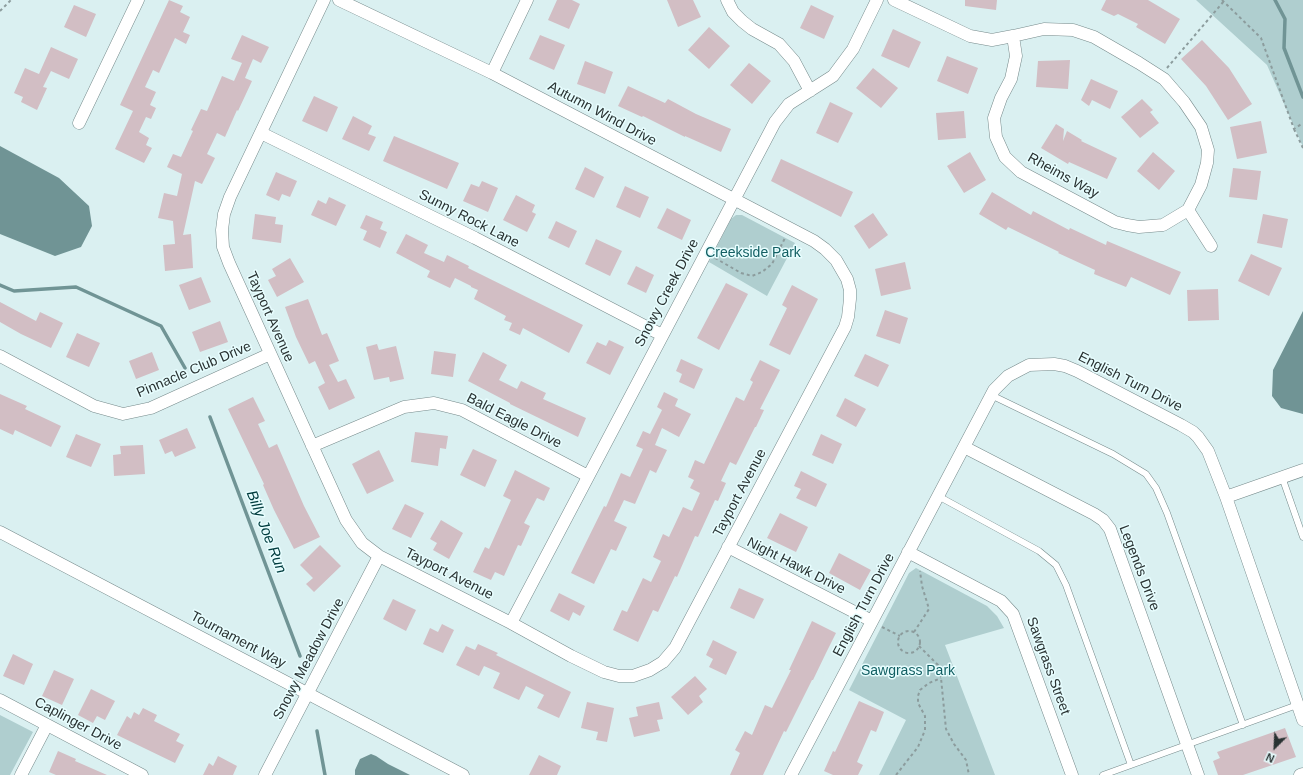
<!DOCTYPE html>
<html>
<head>
<meta charset="utf-8">
<style>
	body { margin:0 }
	#map { position:relative; width:1303px; height:775px; overflow:hidden; background:#daf0f1; font-family:Arial,sans-serif }
	canvas { display:block }
	.north { position:absolute; left:1255px; top:727px; width:40px; height:40px; -webkit-text-stroke:3px #e7fdfe; paint-order:stroke; rotate:204deg; font-size:11px; font-weight:700; line-height:16px; text-align:center; color:#293232 }
	.north::after { content:''; display:block; margin:auto; width:14px; height:18px; background:#293232; clip-path:polygon(50% 0,100% 100%,50% 72%,0 100%) }
</style>
</head>
<body>
<div id="map">
<canvas width="1303" height="775"></canvas>
<div class="north">N</div>
</div>
<script>
const c = document.querySelector('canvas').getContext('2d');
c.lineJoin = 'round';
function fillPath(path, color) {
  c.fillStyle = color;
  c.fill(path, 'evenodd');
}
function poly(rows) {
  const path = new Path2D();
  for (const r of rows) {
    if (r.length === 3) {
      path.moveTo(r[0] + r[2], r[1]);
      path.arc(r[0], r[1], r[2], 0, 2 * Math.PI);
      continue;
    }
    path.moveTo(r[0], r[1]);
    for (let i = 2; i < r.length; i += 2) path.lineTo(r[i], r[i + 1]);
  }
  return path;
}
function strokePath(path, color, width, dash) {
  c.strokeStyle = color;
  c.lineWidth = width;
  c.lineCap = dash ? 'butt' : 'round';
  c.setLineDash(dash || []);
  c.stroke(path);
}
function write(font, color, halo, rows, align = 'center') {
  c.font = font + ' Arial,sans-serif';
  c.lineWidth = 3;
  c.setLineDash([]);
  c.textBaseline = 'middle';
  c.strokeStyle = halo;
  c.fillStyle = color;
  for (const [text, x, y, turn = 0] of rows) {
    c.save();
    c.translate(x, y);
    c.rotate((+turn || 0) * Math.PI / 180);
    c.textAlign = isNaN(turn) ? turn : align;
    if (halo) c.strokeText(text, 0, 0);
    c.fillText(text, 0, 0);
    c.restore();
  }
}
fillPath(poly([
	[1196,0,1303,0,1303,147,1267,65],
	[736,215,742,215,795,243,767,296,709,262,731,219],
	[916,568,987,606,997,616,1004,628,945,645,995,775,879,775,906,720,849,690,909,573],
	[0,715,33,732,10,775,0,775]
]), '#afcecf');
fillPath(poly([
	[0,146,59,178,89,206,92,226,81,247,55,256,0,234],
	[1303,311,1303,414,1281,408,1272,396,1273,370],
	[371,754,376,756,388,764,410,775,355,775,355,770,360,759]
]), '#709495');
strokePath(poly([
	[1275,0,1285,19,1284,48,1303,97],
	[0,285,14,291,76,287,161,326,185,368],
	[210,417,300,656],
	[317,731,325,775]
]), '#709495', 3.5);
fillPath(poly([
	[169,0,183,6,180,12,190,17,183,32,190,35,186,44,175,38,159,73,153,70,145,87,156,92,150,105,156,108,151,119,146,117,139,132,149,138,146,145,152,148,144,163,115,149,133,111,120,105],
	[557,0,572,0,580,4,569,29,548,20],
	[667,0,693,0,701,17,678,27],
	[965,0,997,0,996,10,965,6],
	[1106,0,1148,0,1180,19,1165,44,1136,27,1138,24,1118,14,1114,16,1101,10],
	[74,5,96,14,86,37,64,27],
	[811,5,834,16,824,39,800,28],
	[709,27,730,46,709,69,688,50],
	[893,29,921,42,909,68,881,56],
	[242,35,269,47,261,63,253,59,245,78,252,81,238,111,237,110,225,137,217,133,207,154,215,158,202,184,195,181,183,235,191,234,193,268,165,271,163,245,175,244,173,221,158,218,164,193,177,196,182,174,167,167,173,154,181,157,193,131,191,130,201,109,207,111,222,76,234,81,242,63,231,59],
	[540,35,565,45,554,70,529,59],
	[1202,40,1229,68,1252,104,1228,120,1206,86,1181,59],
	[51,47,78,59,69,79,51,71,43,87,47,88,37,110,21,102,23,97,14,93,25,68,39,74],
	[947,56,978,68,968,94,937,81],
	[1070,60,1068,89,1036,87,1038,61],
	[585,61,613,72,605,94,577,84],
	[749,63,771,81,752,104,730,85],
	[873,68,898,88,881,108,856,88],
	[1091,79,1118,91,1110,109,1092,100,1089,106,1081,100],
	[628,86,665,103,668,99,696,114,731,129,721,152,685,136,685,137,643,116,642,117,618,106],
	[314,96,338,107,327,132,302,121],
	[1142,99,1153,110,1150,112,1159,123,1140,138,1121,117],
	[830,102,853,113,838,143,816,133],
	[964,111,966,138,938,140,936,113],
	[353,116,372,126,368,134,376,137,369,151,342,139],
	[1261,121,1267,153,1237,159,1230,127],
	[1056,124,1064,129,1063,141,1067,131,1082,140,1081,141,1117,158,1107,179,1069,162,1068,164,1041,148],
	[394,136,459,163,447,189,383,161],
	[970,152,986,180,964,193,947,166],
	[1153,152,1175,171,1159,190,1137,171],
	[781,159,853,192,841,217,771,181],
	[585,167,604,177,594,198,575,189],
	[1233,168,1261,171,1257,200,1229,197],
	[276,172,297,181,290,197,282,194,279,201,266,195],
	[482,181,498,188,488,212,463,201,471,184,479,187],
	[625,186,649,197,640,218,616,207],
	[992,192,1031,215,1033,211,1069,230,1070,228,1106,245,1107,241,1181,272,1170,295,1131,277,1126,287,1094,274,1095,270,1058,253,1059,252,1008,227,1006,230,979,214],
	[516,195,535,205,532,212,536,214,527,232,503,220],
	[329,197,346,205,336,226,311,215,318,200,326,204],
	[667,208,691,220,682,240,657,228],
	[873,213,888,235,869,249,854,226],
	[255,214,276,217,275,224,283,225,281,243,252,239],
	[1263,214,1288,219,1282,248,1257,243],
	[366,215,383,222,380,229,387,232,380,248,363,240,367,231,360,228],
	[556,221,577,231,569,248,548,238],
	[406,234,428,245,424,253,444,262,447,255,469,266,468,268,583,325,569,353,523,328,520,335,509,330,512,323,504,320,506,316,474,299,478,290,471,287,471,286,455,278,450,288,427,277,430,271,396,253],
	[596,239,622,251,610,276,585,264],
	[1251,254,1282,268,1269,296,1238,281],
	[290,258,304,282,277,297,268,280,276,276,272,269],
	[905,262,911,289,881,296,875,269],
	[636,266,654,275,646,293,627,284],
	[201,277,211,302,189,310,179,285],
	[726,283,748,294,719,350,697,338],
	[792,285,818,299,790,355,769,345,787,308,782,305],
	[1218,289,1219,320,1188,321,1187,290],
	[308,299,322,335,327,333,339,361,329,365,338,382,346,379,355,398,329,410,318,387,325,383,315,361,309,364,296,337,285,307],
	[0,302,36,321,40,312,63,323,51,348,21,334,0,322],
	[885,310,908,318,900,344,876,336],
	[220,321,228,342,200,352,192,332],
	[77,333,100,343,89,367,66,357],
	[609,340,624,347,610,375,586,363,597,342,606,346],
	[377,344,379,350,396,346,404,379,390,382,389,377,374,380,366,347],
	[434,351,456,354,453,377,431,374],
	[152,352,159,370,136,379,129,361],
	[483,352,507,365,499,380,517,389,521,381,546,393,543,399,586,418,578,437,510,404,510,403,468,381],
	[865,354,889,365,878,387,854,376],
	[681,359,703,369,694,389,679,382,682,374,676,371],
	[760,360,780,370,760,409,764,410,756,427,755,427,736,465,730,462,721,481,726,483,718,501,715,500,698,537,695,536,677,577,675,576,658,612,653,610,638,642,613,630,622,610,627,612,643,578,651,582,661,561,653,557,663,534,669,537,683,507,692,511,700,493,690,488,694,480,688,477,695,460,704,464,736,397,744,401,753,382,750,380],
	[664,392,678,399,675,406,691,414,679,437,662,428,655,445,667,450,656,473,650,470,635,504,624,500,614,521,627,527,616,551,611,549,594,584,571,573,604,506,606,507,621,473,630,477,643,449,636,446,643,431,650,434,662,410,657,407],
	[0,394,27,406,25,409,61,426,51,447,15,430,13,435,0,429],
	[253,397,265,421,258,424,269,448,277,444,304,506,320,537,294,549,274,510,263,485,264,484,228,409],
	[845,398,866,409,856,427,836,416],
	[187,428,196,448,175,457,172,451,165,454,159,440],
	[415,432,448,436,446,449,440,448,438,466,411,462],
	[76,434,101,444,91,467,66,457],
	[821,434,842,444,833,464,812,455],
	[143,445,145,474,114,476,113,455,121,454,120,446],
	[473,449,497,460,485,487,460,475],
	[379,450,394,481,367,494,352,464],
	[515,470,550,488,544,501,537,498,524,523,530,526,521,546,518,545,504,576,495,572,491,580,473,572,485,547,489,549,511,500,503,496],
	[801,471,827,484,816,507,796,498,801,489,794,486],
	[405,504,424,513,411,538,392,529],
	[780,513,808,527,796,552,767,538],
	[441,520,463,533,449,559,433,550,437,543,430,539],
	[320,545,341,566,314,592,306,584,313,578,300,565],
	[839,553,871,570,860,590,829,573],
	[739,588,764,599,754,619,730,608],
	[559,593,585,606,580,616,573,612,569,621,550,611],
	[393,599,416,610,406,631,383,619],
	[812,621,836,633,826,653,813,680,812,680,786,732,784,731,763,775,730,775,740,753,735,750,745,731,752,735,765,705,772,708,791,670,789,670],
	[442,624,454,630,443,653,423,644,430,628,438,632],
	[713,640,737,652,726,675,709,667,713,659,706,655],
	[478,644,498,653,496,655,571,692,559,718,537,708,544,695,526,686,519,700,493,688,500,673,484,666,479,676,456,665,466,646,475,650],
	[13,654,33,664,24,685,3,676],
	[54,670,74,679,62,705,42,696],
	[695,676,707,689,699,696,703,702,688,715,671,697],
	[91,689,115,701,105,720,97,716,93,723,78,715],
	[859,701,884,712,876,732,871,730,857,762,863,765,858,775,833,775,824,771,833,751,835,752],
	[587,702,614,708,607,742,596,740,598,732,581,728],
	[659,702,663,719,657,720,660,731,634,737,629,718,638,716,636,707],
	[143,708,157,715,154,721,180,734,176,741,184,745,175,763,117,735,127,716,131,719,134,712,139,715],
	[1285,728,1296,757,1243,775,1218,775,1213,761,1220,758,1217,752],
	[58,751,76,759,75,761,107,775,56,775,49,772],
	[539,755,561,766,557,775,529,775],
	[218,756,237,766,233,775,203,775,209,763,213,766]
]), '#d2bec4');
const lane = poly([
	[991,395,1113,454,1146,474,1156,488,1167,513,1243,725],
	[1282,477,1303,537],
	[938,496,1039,551,1056,565,1066,585,1131,765],
	[1103,775,1300,704]
]);
const street = poly([
	[324,0,230,197,224,214,222,230,223,247,229,263,346,520,362,543,379,556,511,623,571,656,604,672,619,676,633,676,650,670,663,662,675,648,845,327,848,317,850,299,850,290,847,279,836,260,825,249,814,241,492,73,339,0],
	[727,0,733,12,742,21,752,29,779,44,794,61,810,91],
	[894,0,970,36,992,40,1013,36,1044,29,1073,30,1094,37,1139,63,1164,79,1184,102,1201,127,1208,150,1207,163,1201,185,1188,210,1163,225,1139,227,1127,225,1115,222,1021,172,1005,157,996,137,994,118,1001,98,1011,79,1016,56,1013,36],
	[492,73,527,0],
	[79,123,138,0],
	[261,133,475,238,662,335],
	[1188,210,1211,246],
	[0,356,94,406,123,414,151,408,270,354],
	[312,446,404,407,434,403,462,410,588,476],
	[964,447,1094,514,1103,520,1110,529,1198,775],
	[1226,497,1303,470],
	[0,532,463,775],
	[728,547,872,621],
	[908,552,1001,601,1013,614,1072,775],
	[511,623,775,122,789,104,833,76,853,49,877,0],
	[0,700,142,775],
	[21,775,47,725],
	[265,775,379,556],
	[791,775,994,390,1008,376,1029,365,1054,364,1065,366,1077,371,1181,425,1193,432,1198,437,1208,451,1226,497,1303,720],
	[1300,775,1303,774]
]);
strokePath(lane, '#768a8b', 7);
strokePath(street, '#768a8b', 13);
strokePath(poly([
	[1222,0,1261,38,1294,129,1303,123],
	[0,11,11,0],
	[1167,68,1224,1],
	[1294,129,1303,148],
	[715,258,741,273,752,276,762,272,772,264,785,238],
	[882,627,900,636],
	[909,642,11],
	[914,632,929,609,922,586,920,571],
	[919,646,938,665,941,678,946,729,954,744,966,760,969,775],
	[896,775,918,747,925,730,925,716,918,703,918,696,920,690,929,683,941,678]
]), '#8c9c9d', 2, [3, 3]);
strokePath(lane, '#fff', 6);
strokePath(street, '#fff', 12);
write('14px', '#293232', '#e7fdfe', [
	["Autumn Wind Drive",602,114,28],
	["Rheims Way",1063,176,29],
	["Sunny Rock Lane",469,219,27],
	["Snowy Creek Drive",667,293,-62],
	["Tayport Avenue",270,317,66],
	["Pinnacle Club Drive",194,370,-23],
	["English Turn Drive",1130,382,27],
	["Bald Eagle Drive",514,421,27],
	["Tayport Avenue",740,493,-62],
	["Night Hawk Drive",796,566,27],
	["Legends Drive",1139,568,69],
	["Tayport Avenue",449,574,27],
	["English Turn Drive",864,605,-62],
	["Tournament Way",238,640,28],
	["Snowy Meadow Drive",309,659,-62],
	["Sawgrass Street",1048,666,70],
	["Caplinger Drive",78,724,28]
]);
write('14px', '#125f63', '#e7fdfe', [
	["Creekside Park",753,253],
	["Sawgrass Park",908,671]
]);
write('italic 15px', '#003c3e', '#e7fdfe', [
	["Billy Joe Run",266,532,69]
]);
</script>
</body>
</html>
